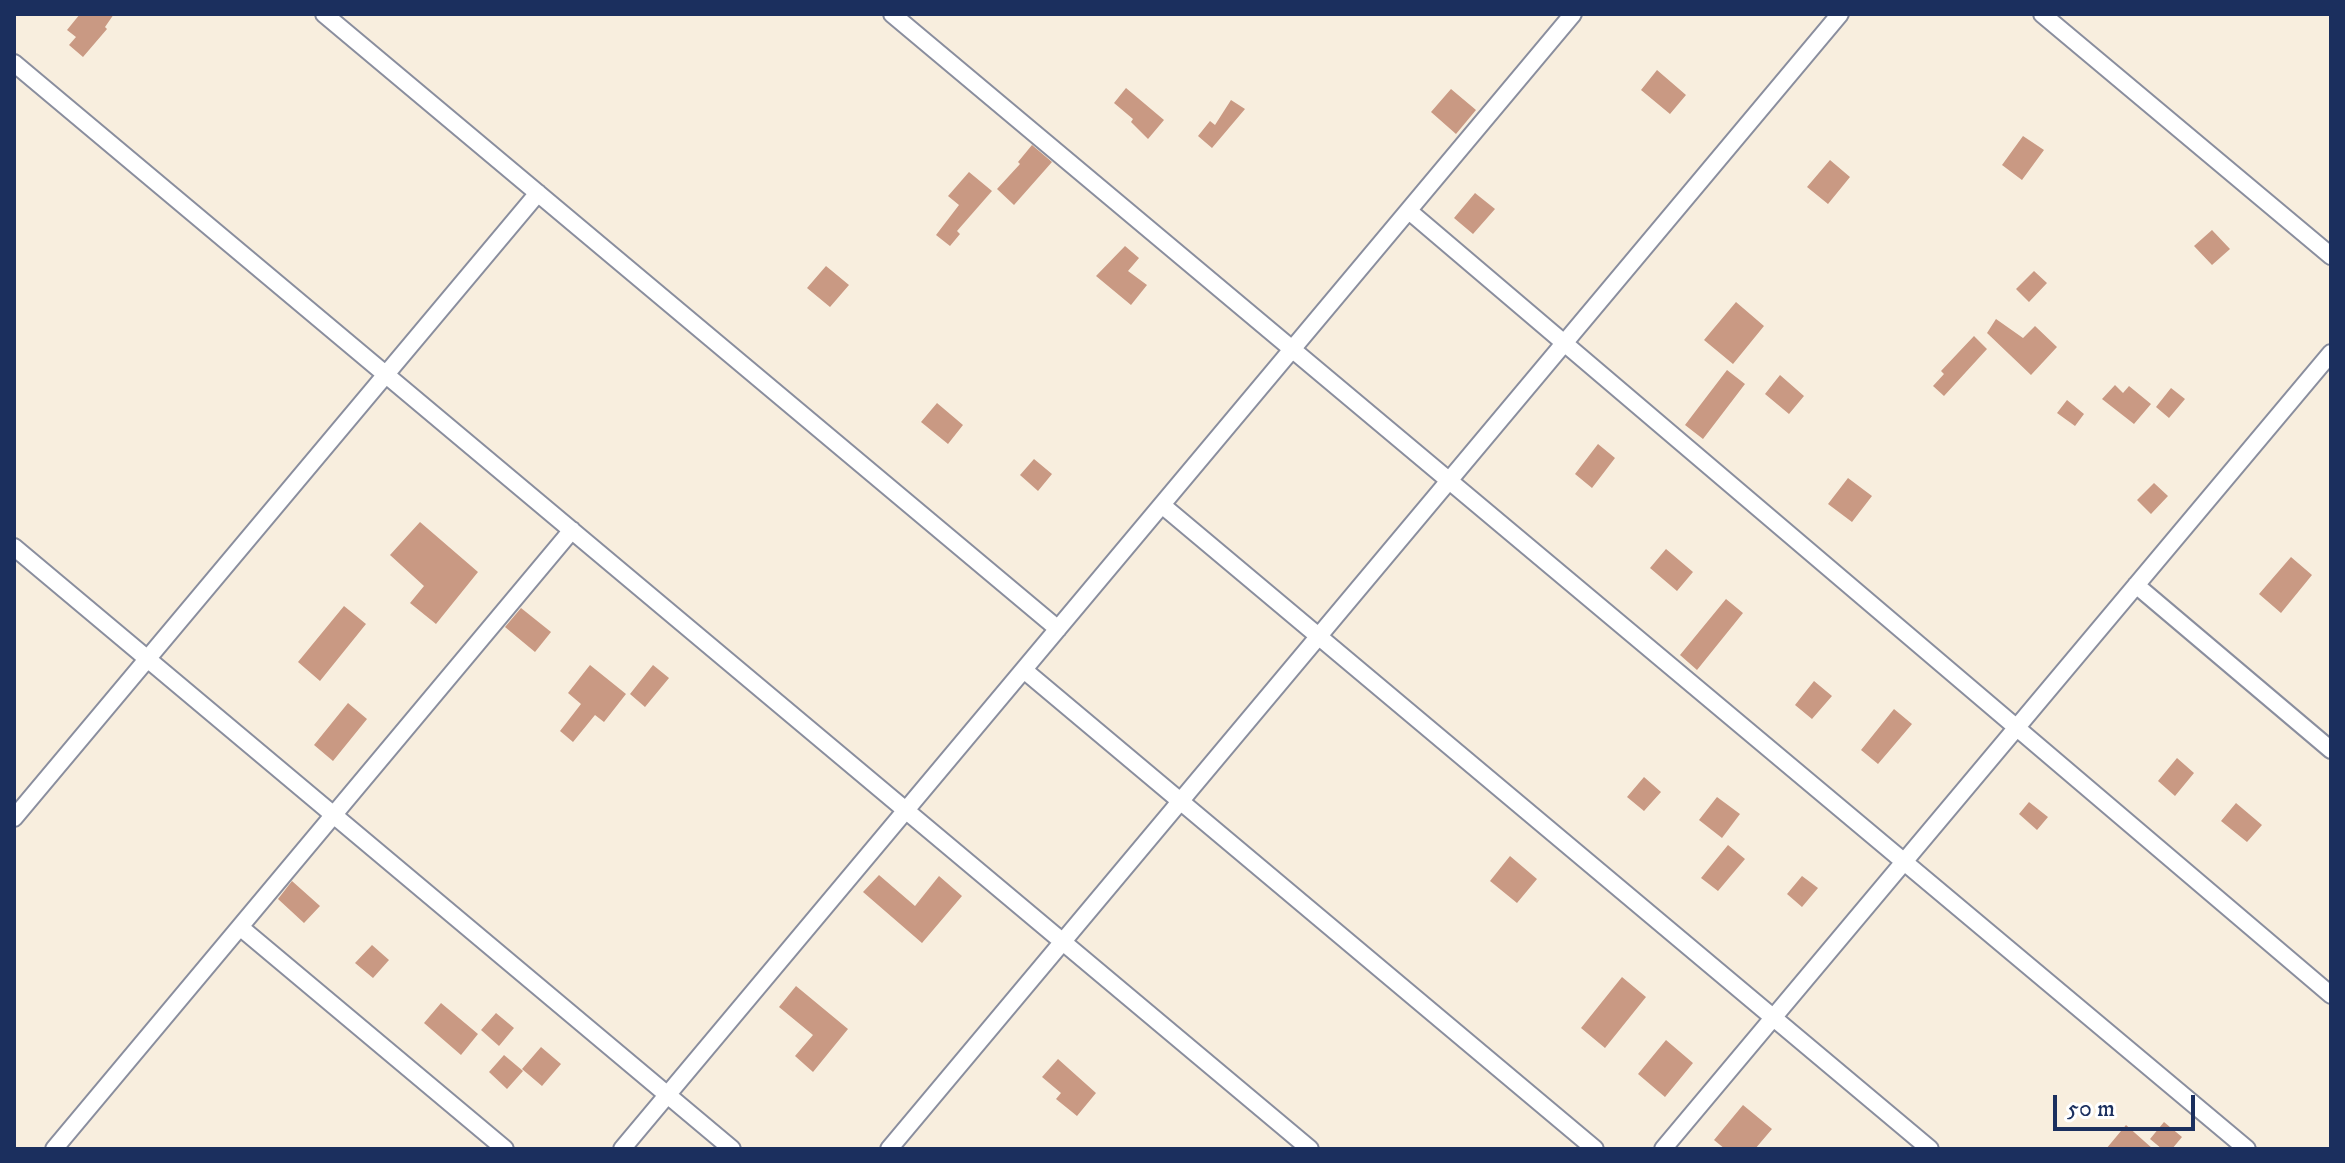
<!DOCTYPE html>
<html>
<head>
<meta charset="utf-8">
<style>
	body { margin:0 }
	#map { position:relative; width:2345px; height:1163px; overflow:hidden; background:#f8eede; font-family:"IM FELL DW Pica",serif }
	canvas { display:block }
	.frame { position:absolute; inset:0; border:16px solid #1b2f5e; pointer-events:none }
	.scale { position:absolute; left:2053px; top:1095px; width:142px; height:36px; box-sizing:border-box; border:4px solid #1b2f5e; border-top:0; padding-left:10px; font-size:24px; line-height:28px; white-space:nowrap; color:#1b2f5e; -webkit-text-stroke:6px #fff; paint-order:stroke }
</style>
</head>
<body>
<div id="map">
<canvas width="2345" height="1163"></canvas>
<div class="frame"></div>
<div class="scale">50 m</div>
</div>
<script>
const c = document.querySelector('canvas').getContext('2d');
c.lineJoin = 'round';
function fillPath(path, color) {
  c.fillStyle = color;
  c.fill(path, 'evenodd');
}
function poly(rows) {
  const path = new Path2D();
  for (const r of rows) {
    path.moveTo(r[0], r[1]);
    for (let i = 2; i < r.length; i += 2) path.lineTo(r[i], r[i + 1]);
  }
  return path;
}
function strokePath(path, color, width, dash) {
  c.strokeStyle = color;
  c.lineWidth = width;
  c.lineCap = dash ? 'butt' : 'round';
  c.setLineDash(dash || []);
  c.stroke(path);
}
fillPath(poly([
	[80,14,114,14,105,27,107,29,83,57,69,45,76,37,67,30],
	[1657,70,1686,95,1670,114,1641,90],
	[1126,88,1164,120,1148,139,1131,122,1133,119,1114,103],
	[1451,89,1476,110,1456,134,1431,112],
	[1231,100,1245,109,1212,148,1198,136,1210,121,1215,125],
	[2023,136,2044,150,2022,180,2002,165],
	[1032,145,1052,162,1014,205,997,189,1020,164,1018,162],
	[1830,160,1850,177,1828,204,1807,187],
	[969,172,992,191,957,231,960,234,950,246,936,235,959,205,948,196],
	[1475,193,1495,209,1473,234,1454,218],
	[2212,230,2230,249,2212,265,2194,246],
	[1125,246,1139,258,1128,271,1147,285,1131,305,1096,276],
	[826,266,849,285,830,307,807,288],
	[2034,271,2047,283,2029,302,2016,289],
	[1736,302,1764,326,1733,364,1704,340],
	[1996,319,2023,338,2035,326,2057,347,2031,375,1987,333],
	[1974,336,1987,349,1944,396,1933,386,1944,374,1941,371],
	[1727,370,1745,384,1703,439,1685,425],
	[1780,375,1804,396,1789,414,1765,394],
	[2115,385,2123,393,2129,386,2151,404,2134,424,2102,399],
	[2171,388,2185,399,2169,418,2156,407],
	[2067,400,2084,414,2075,426,2057,413],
	[937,403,963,425,948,444,921,422],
	[1598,444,1615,458,1592,488,1575,474],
	[1034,459,1052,474,1038,491,1020,475],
	[1848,478,1872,496,1852,522,1828,504],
	[2154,483,2168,496,2151,514,2137,500],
	[420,522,478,572,436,624,410,603,424,586,390,555],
	[1666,549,1693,572,1677,591,1650,568],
	[2291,557,2312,575,2281,613,2259,594],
	[1726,599,1743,613,1697,670,1680,655],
	[344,606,366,624,320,681,298,662],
	[521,608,551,632,535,652,505,627],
	[590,665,626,694,604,722,595,715,573,742,560,731,581,704,568,693],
	[653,665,669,678,645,707,630,694],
	[1814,681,1832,696,1812,719,1795,705],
	[348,703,367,719,333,761,314,745],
	[1894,709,1912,724,1878,764,1861,750],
	[2177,758,2194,773,2175,796,2158,781],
	[1644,777,1661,792,1644,811,1627,797],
	[1717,797,1740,814,1722,838,1699,820],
	[2029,802,2048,817,2037,830,2019,814],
	[2236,803,2262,825,2247,842,2221,821],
	[1728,845,1745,859,1718,891,1701,878],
	[1510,856,1537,879,1517,903,1490,881],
	[879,875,915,906,939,876,962,896,922,943,863,892],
	[1802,876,1818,888,1802,907,1787,894],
	[292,881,320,906,304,923,278,899],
	[372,945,389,960,373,978,355,963],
	[1622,977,1646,997,1605,1048,1581,1028],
	[796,986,848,1029,813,1072,795,1056,813,1035,779,1007],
	[441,1003,478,1034,461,1055,424,1023],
	[496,1013,514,1028,499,1046,481,1030],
	[1666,1040,1693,1063,1665,1097,1638,1074],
	[541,1047,561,1064,542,1086,522,1069],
	[504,1055,523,1071,507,1089,489,1072],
	[1058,1059,1096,1093,1077,1116,1056,1099,1061,1093,1042,1077],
	[1743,1105,1772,1129,1755,1149,1725,1149,1714,1140],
	[2164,1122,2182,1137,2172,1149,2162,1149,2150,1139],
	[2126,1125,2153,1149,2106,1149]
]), '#c99983');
const minor = poly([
	[324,14,1058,629],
	[892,14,2247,1149],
	[2042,14,2331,256],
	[14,63,1310,1149],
	[1409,211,2331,995],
	[1162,505,1930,1149],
	[14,547,732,1149],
	[2136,585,2331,750],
	[1024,670,1595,1149],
	[14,818,538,193],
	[240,927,505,1149],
	[54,1149,572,530],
	[622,1149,1573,14],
	[889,1149,1840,14],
	[1663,1149,2331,353]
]);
strokePath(minor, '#8a8e9e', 20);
strokePath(minor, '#fff', 16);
</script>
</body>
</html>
